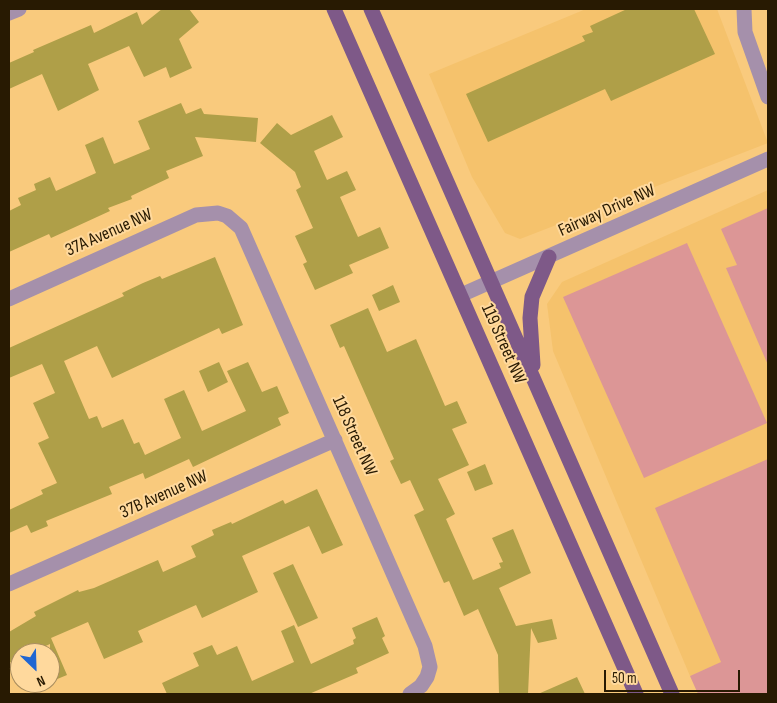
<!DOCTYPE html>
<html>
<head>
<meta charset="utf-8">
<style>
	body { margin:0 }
	#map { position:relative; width:777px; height:703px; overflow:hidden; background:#f9ca7d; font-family:"Sofia Sans Condensed",sans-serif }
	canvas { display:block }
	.frame { position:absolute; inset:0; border:10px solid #281a02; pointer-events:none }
	.north { position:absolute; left:10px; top:643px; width:50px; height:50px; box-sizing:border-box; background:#ffd99d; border:1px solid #a98d5f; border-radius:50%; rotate:156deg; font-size:14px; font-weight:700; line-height:20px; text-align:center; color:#281a02 }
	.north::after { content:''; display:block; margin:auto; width:18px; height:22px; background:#2066d2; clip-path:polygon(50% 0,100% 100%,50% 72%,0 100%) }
	.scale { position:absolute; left:604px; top:670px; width:136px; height:22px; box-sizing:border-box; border:2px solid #281a02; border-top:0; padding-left:6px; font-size:15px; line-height:18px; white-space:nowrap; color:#281a02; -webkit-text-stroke:4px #ffd99d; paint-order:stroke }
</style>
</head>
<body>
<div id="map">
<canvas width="777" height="703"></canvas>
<div class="frame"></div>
<div class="north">N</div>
<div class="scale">50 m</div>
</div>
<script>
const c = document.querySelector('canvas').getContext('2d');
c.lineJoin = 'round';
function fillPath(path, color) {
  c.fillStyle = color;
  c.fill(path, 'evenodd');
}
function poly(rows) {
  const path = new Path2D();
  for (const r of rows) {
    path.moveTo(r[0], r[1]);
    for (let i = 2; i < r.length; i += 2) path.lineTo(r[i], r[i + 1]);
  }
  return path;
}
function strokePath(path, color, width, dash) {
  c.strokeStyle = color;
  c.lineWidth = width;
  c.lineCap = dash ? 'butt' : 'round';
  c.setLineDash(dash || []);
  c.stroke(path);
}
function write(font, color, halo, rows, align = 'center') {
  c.font = font + ' "Sofia Sans Condensed",sans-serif';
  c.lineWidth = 4;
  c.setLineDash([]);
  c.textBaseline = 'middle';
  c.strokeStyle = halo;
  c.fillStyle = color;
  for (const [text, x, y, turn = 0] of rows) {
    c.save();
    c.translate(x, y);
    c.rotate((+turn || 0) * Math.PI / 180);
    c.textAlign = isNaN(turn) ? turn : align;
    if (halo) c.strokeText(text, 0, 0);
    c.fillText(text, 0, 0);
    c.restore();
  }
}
fillPath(poly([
	[586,9,717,9,768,143,520,239,505,233,472,177,429,74],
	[768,190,768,642,690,676,553,351,547,304,562,282]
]), '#f5c26c');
fillPath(poly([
	[768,208,768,365,726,268,737,265,721,229],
	[687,243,767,423,644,478,563,297],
	[768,459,768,694,698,694,690,676,721,662,655,508]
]), '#dc9696');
fillPath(poly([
	[162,9,189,9,199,22,179,39,192,68,170,78,166,67,144,77,129,46,88,64,99,90,58,111,42,74,9,89,9,63,34,52,33,50,91,25,94,33,137,12,142,25],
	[627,9,694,9,715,54,611,101,605,89,488,142,466,94,585,41,582,36,593,32,590,26],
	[181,103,186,114,201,108,204,114,258,118,256,142,195,137,203,156,166,171,169,178,131,196,132,199,108,208,110,211,73,228,51,238,49,234,9,252,9,211,21,205,18,198,36,190,34,184,50,177,56,191,96,173,85,145,103,137,114,164,150,149,138,121],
	[332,115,343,137,314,151,327,180,347,171,356,190,340,197,358,237,380,227,389,248,349,265,353,273,315,290,303,264,307,262,295,236,313,228,296,190,301,187,295,172,260,143,277,123,291,135],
	[215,257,243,325,222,334,219,328,112,378,97,346,64,361,89,419,97,416,102,428,123,419,134,444,139,442,145,455,181,438,164,399,184,390,202,431,246,411,227,371,248,362,262,392,277,386,289,413,278,418,281,425,193,467,189,459,145,479,143,473,109,487,112,494,46,521,48,526,31,533,27,525,9,533,9,510,43,494,41,490,57,483,38,443,49,438,33,403,55,393,42,364,9,378,9,348,124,296,122,293,143,283,160,276,162,279],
	[393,285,400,302,379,311,372,295],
	[368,308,387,352,416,339,445,406,457,401,467,423,452,429,469,465,438,479,455,514,446,519,473,580,501,568,499,563,503,562,492,538,513,529,531,573,499,588,516,626,552,619,557,639,538,643,531,628,528,694,499,694,498,655,478,609,464,616,449,581,444,583,414,515,424,510,410,480,401,484,390,461,394,459,344,346,340,348,330,325],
	[219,362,228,382,208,392,199,371],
	[485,464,493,484,475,491,467,472],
	[317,489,343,545,322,554,309,526,242,556,258,592,202,618,196,605,138,631,143,642,104,659,88,622,51,638,67,675,50,682,50,644,30,653,20,653,20,657,9,663,9,632,36,616,34,612,78,590,79,592,94,588,158,560,163,572,196,557,191,546,214,535,212,530,231,522,232,524,283,500,285,504],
	[293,564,318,618,298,627,273,573],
	[377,617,385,636,382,638,389,653,356,668,358,673,309,694,167,694,162,683,199,666,193,653,212,645,217,655,237,646,252,681,294,662,281,631,294,625,311,664,354,644,353,640,356,638,352,628],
	[577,677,585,694,538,694]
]), '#af9f48');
strokePath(poly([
	[744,9,745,32,768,97],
	[9,13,19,9],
	[461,295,768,159],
	[9,299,196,215,218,213,227,216,241,228,425,646,430,667,427,677,421,686,410,694],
	[9,584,335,440]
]), '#a590ab', 15);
strokePath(poly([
	[334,9,636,694],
	[371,9,672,694],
	[533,365,530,318,532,297,549,257]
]), '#7e5988', 15);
write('18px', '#281a02', '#ffd99d', [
	["Fairway Drive NW",607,211,-24],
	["37A Avenue NW",109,233,-24],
	["119 Street NW",503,344,66],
	["118 Street NW",354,436,66],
	["37B Avenue NW",164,495,-24]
]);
</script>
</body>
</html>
